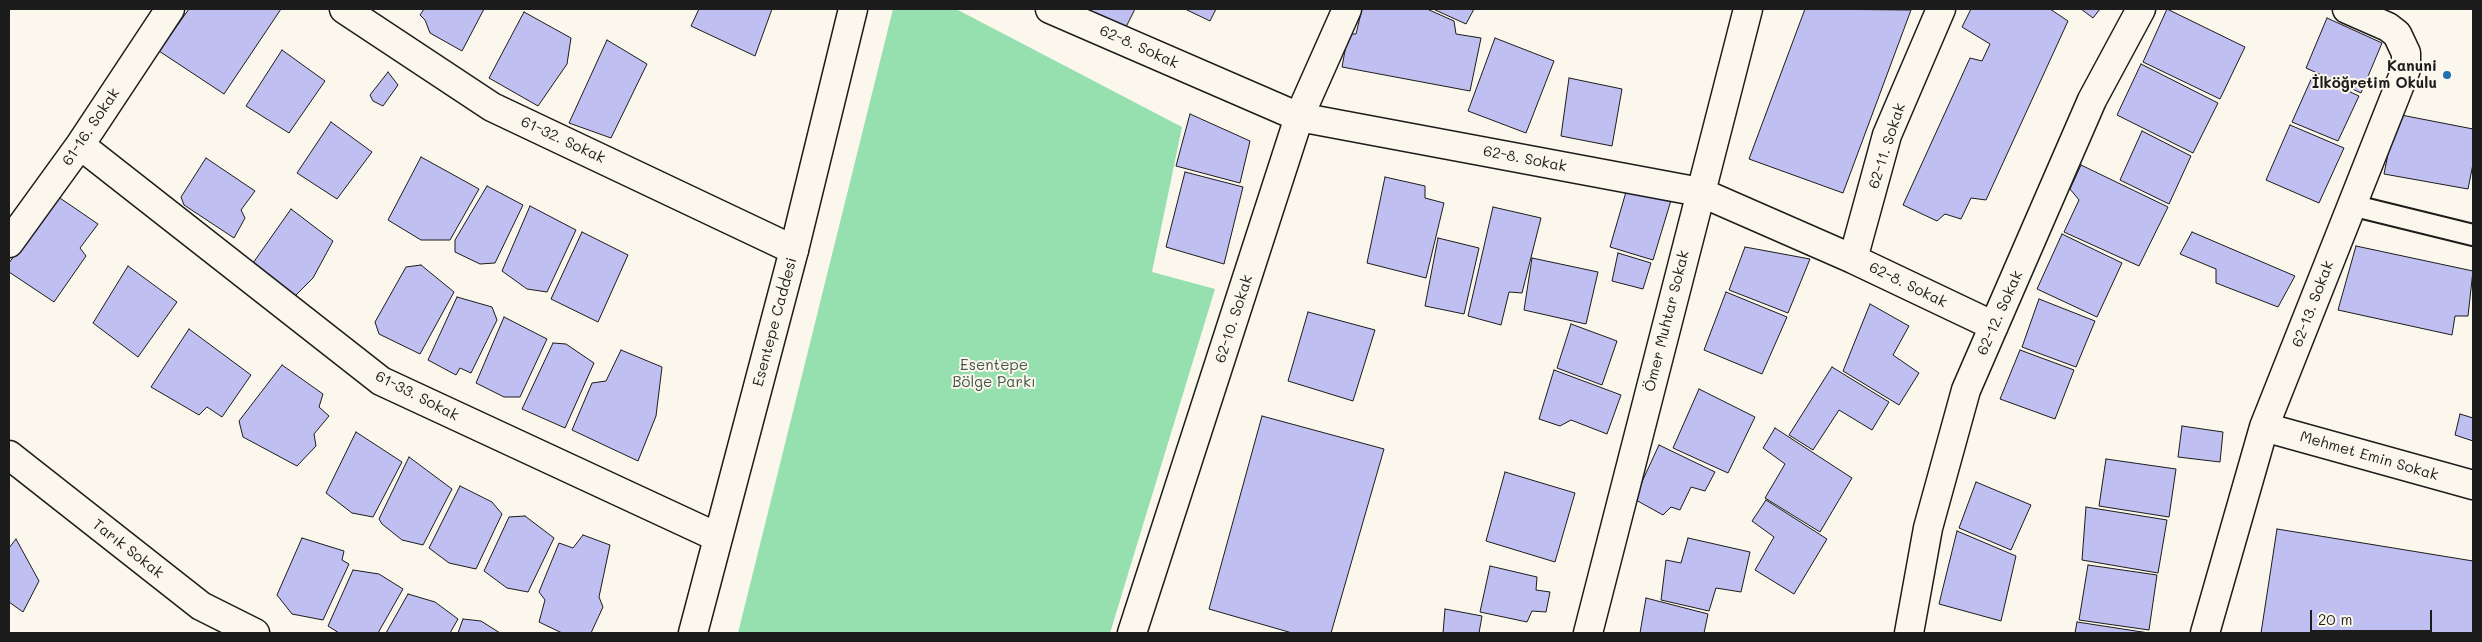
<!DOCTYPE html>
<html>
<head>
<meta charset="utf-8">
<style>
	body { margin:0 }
	#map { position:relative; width:2482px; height:642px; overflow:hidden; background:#fbf7ec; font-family:Mali,sans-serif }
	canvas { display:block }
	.frame { position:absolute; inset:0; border:10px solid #1c1c1c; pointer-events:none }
	.scale { position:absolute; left:2310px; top:610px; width:122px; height:22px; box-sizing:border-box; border:2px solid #1c1c1c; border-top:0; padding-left:6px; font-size:15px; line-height:18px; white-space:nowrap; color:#1c1c1c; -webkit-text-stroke:4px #fbf7ec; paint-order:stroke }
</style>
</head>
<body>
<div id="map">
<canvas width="2482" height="642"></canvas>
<div class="frame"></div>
<div class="scale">20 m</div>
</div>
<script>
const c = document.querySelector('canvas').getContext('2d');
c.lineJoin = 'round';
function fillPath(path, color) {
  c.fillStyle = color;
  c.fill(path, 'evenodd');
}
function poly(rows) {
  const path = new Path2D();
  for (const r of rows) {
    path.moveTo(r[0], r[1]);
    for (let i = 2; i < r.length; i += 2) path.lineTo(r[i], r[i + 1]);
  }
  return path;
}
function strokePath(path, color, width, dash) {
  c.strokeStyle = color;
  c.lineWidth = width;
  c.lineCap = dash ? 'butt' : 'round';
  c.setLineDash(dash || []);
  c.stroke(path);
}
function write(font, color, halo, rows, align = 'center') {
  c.font = font + ' Mali,sans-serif';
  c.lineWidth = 4;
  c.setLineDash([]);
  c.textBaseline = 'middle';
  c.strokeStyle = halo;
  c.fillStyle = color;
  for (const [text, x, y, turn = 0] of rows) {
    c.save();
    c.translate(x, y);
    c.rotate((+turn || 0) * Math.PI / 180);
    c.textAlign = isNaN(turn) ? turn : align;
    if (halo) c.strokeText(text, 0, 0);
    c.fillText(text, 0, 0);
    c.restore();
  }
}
fillPath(poly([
	[893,9,956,9,1182,127,1152,272,1215,289,1110,633,738,633]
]), '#96dfae');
const building = poly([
	[189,9,281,9,224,94,159,51,189,9],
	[424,9,484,9,462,51,430,33,425,20,420,15,424,9],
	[699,9,772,9,755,56,691,26,699,9],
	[1060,9,1135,9,1120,39,1060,9],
	[1185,9,1216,9,1210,21,1185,9],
	[1362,9,1427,9,1454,21,1456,34,1481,38,1470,91,1342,67,1348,34,1356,34,1362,9],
	[1433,9,1474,9,1466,24,1433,9],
	[1805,9,1911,10,1843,193,1749,159,1805,9],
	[1971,9,2050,9,2068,21,1986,200,1971,198,1961,219,1945,214,1937,221,1903,205,1970,58,1982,61,1990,44,1962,27,1971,9],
	[2081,9,2100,9,2093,18,2081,9],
	[2167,9,2245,47,2220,99,2143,62,2167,9],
	[524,12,571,38,567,64,538,106,489,78,524,12],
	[2327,18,2382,43,2361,93,2306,68,2327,18],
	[1495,38,1554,61,1526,133,1468,111,1495,38],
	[607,40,647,64,611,138,569,123,607,40],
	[282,50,325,81,289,133,246,106,282,50],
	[2141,64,2218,103,2193,153,2117,115,2141,64],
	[388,72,398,85,383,106,373,101,370,95,388,72],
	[2313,75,2359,96,2338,141,2292,122,2313,75],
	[1569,78,1622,89,1612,146,1561,136,1569,78],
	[1190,114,1250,141,1240,183,1176,166,1190,114],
	[2396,114,2473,129,2473,164,2468,189,2384,174,2396,114],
	[331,122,372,152,337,199,297,173,331,122],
	[2290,125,2344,148,2319,203,2266,180,2290,125],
	[2142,131,2191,156,2169,204,2120,180,2142,131],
	[421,157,479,189,450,240,421,240,388,220,421,157],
	[206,158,255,191,241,210,245,218,234,238,184,205,181,197,206,158],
	[2081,165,2168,207,2139,266,2064,232,2079,200,2070,189,2081,165],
	[1185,172,1243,187,1224,264,1166,247,1185,172],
	[1385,177,1425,186,1425,198,1444,203,1426,278,1367,263,1385,177],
	[1628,185,1672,197,1653,260,1610,247,1628,185],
	[487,186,523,205,495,263,480,264,455,252,455,240,487,186],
	[57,196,98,224,80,248,86,256,54,302,9,272,9,263,57,196],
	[530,206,576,230,547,292,527,289,502,271,530,206],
	[1493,207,1541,218,1522,293,1509,292,1501,325,1468,316,1493,207],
	[291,209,333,241,313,278,287,304,246,273,291,209],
	[582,232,628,255,598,322,551,299,582,232],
	[2192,232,2295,276,2278,307,2216,283,2216,269,2180,254,2192,232],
	[2062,234,2122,263,2097,317,2037,289,2062,234],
	[1438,238,1479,248,1464,314,1425,306,1438,238],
	[2356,246,2473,271,2468,316,2455,316,2452,335,2338,310,2356,246],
	[1745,247,1810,259,1788,313,1729,290,1745,247],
	[1618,253,1651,263,1643,289,1612,281,1618,253],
	[1532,258,1598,272,1586,324,1524,310,1532,258],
	[421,265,454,292,420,354,379,334,375,322,406,267,421,265],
	[128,266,177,302,138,357,93,323,128,266],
	[1726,292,1787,317,1762,374,1704,350,1726,292],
	[457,297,492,307,497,320,471,373,460,368,456,375,428,360,457,297],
	[2039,299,2095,321,2076,367,2022,347,2039,299],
	[1870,304,1909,326,1893,355,1919,373,1899,405,1843,371,1870,304],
	[1308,312,1375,330,1353,401,1288,381,1308,312],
	[504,317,547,339,520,397,504,397,476,383,504,317],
	[1571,324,1617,341,1602,385,1557,368,1571,324],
	[189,329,251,375,222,417,207,407,199,415,151,387,189,329],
	[553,343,566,344,594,363,565,428,522,409,553,343],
	[621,350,662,367,656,416,638,461,572,430,592,383,606,381,621,350],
	[2020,350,2074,370,2055,419,2000,399,2020,350],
	[282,365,323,394,319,407,329,416,314,434,316,446,297,466,243,437,239,421,282,365],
	[1832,367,1889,402,1872,430,1839,410,1813,450,1789,435,1832,367],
	[1554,370,1621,395,1607,434,1571,420,1560,426,1539,419,1554,370],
	[1699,389,1755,417,1728,473,1673,448,1699,389],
	[2460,414,2473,418,2473,441,2455,435,2460,414],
	[1262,416,1384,449,1331,633,1292,633,1209,609,1262,416],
	[2182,426,2223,432,2220,462,2178,457,2182,426],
	[1775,428,1852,478,1820,532,1765,498,1785,464,1763,448,1775,428],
	[356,432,402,462,373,517,352,513,326,493,356,432],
	[1659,445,1715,472,1705,491,1691,487,1680,510,1671,507,1663,515,1634,499,1659,445],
	[409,457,452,489,423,545,402,540,382,524,379,519,409,457],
	[2106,459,2176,469,2169,517,2099,506,2106,459],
	[1505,472,1575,493,1555,562,1486,541,1505,472],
	[1976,482,2031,505,2011,550,1959,528,1976,482],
	[460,486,492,502,502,514,476,569,449,563,429,548,460,486],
	[1766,500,1827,539,1794,594,1755,570,1774,537,1752,521,1766,500],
	[2086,507,2167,520,2158,573,2082,560,2086,507],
	[525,516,554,538,528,592,507,588,484,571,509,517,525,516],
	[2277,529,2473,561,2473,633,2261,633,2277,529],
	[1957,531,2016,556,2001,621,1939,604,1957,531],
	[583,535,610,545,599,597,603,607,591,633,562,633,539,622,545,600,539,592,559,543,573,548,583,535],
	[302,538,344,551,342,560,349,564,323,620,292,614,277,595,302,538],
	[1688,538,1750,552,1741,592,1716,588,1709,611,1661,600,1666,560,1681,563,1688,538],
	[16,539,39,581,23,612,9,602,9,548,16,539],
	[2088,565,2157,575,2149,630,2079,620,2088,565],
	[1490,566,1537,577,1536,590,1550,592,1546,612,1532,611,1527,622,1480,612,1490,566],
	[353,570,379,574,403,589,378,633,339,633,328,626,353,570],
	[408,594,435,602,458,619,450,633,386,633,408,594],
	[1646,598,1708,614,1704,633,1640,633,1646,598],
	[1445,609,1482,616,1479,633,1443,633,1445,609],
	[463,619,481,621,500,633,458,633,463,619],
	[2077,622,2149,633,2075,633,2077,622]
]);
fillPath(building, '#c0bff1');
strokePath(building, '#1c1c1c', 1);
const service = poly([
	[2351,205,2473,235]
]);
const minor = poly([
	[344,9,492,107,794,250],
	[1050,9,1299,117,1700,192,1853,259,1994,326],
	[80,145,381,381,717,537],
	[9,243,80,145,170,9],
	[1853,259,1887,135,1941,9],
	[2264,427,2473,485],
	[9,455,201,606,255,633],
	[1132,633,1299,117,1347,9],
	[1588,633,1748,9],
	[1909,633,1928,528,1966,390,2092,100,2141,9],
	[2205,633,2264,427,2406,69,2406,53,2397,34,2388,27,2347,9]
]);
const tertiary = poly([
	[693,633,794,250,853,9]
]);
strokePath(service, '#1c1c1c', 24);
strokePath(minor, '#1c1c1c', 31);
strokePath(tertiary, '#1c1c1c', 31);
strokePath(service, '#fbf7ec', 20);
strokePath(minor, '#fbf7ec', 28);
strokePath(tertiary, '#fbf7ec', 28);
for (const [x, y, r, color] of [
	[2447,75,5,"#1f6fb2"]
]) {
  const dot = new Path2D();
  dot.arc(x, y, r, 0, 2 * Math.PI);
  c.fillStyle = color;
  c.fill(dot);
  strokePath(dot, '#fbf7ec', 2);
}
write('15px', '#1c1c1c', '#fbf7ec', [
	["62-8. Sokak",1139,47,24],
	["61-16. Sokak",91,127,-56],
	["61-32. Sokak",563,140,25],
	["62-11. Sokak",1887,146,-72],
	["62-8. Sokak",1525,159,11],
	["62-8. Sokak",1908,285,26],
	["62-13. Sokak",2313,304,-69],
	["62-12. Sokak",2000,313,-66],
	["62-10. Sokak",1234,319,-72],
	["Ömer Muhtar Sokak",1667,321,-76],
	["Esentepe Caddesi",775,322,-75],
	["61-33. Sokak",417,396,27],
	["Mehmet Emin Sokak",2369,456,16],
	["Tarık Sokak",128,549,38]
]);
write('bold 15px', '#1c1c1c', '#fbf7ec', [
	["Kanuni",2437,66],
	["İlköğretim Okulu",2437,83]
], 'right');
write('15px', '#415648', '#fbf7ec', [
	["Esentepe",994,365],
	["Bölge Parkı",994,382]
]);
</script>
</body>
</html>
